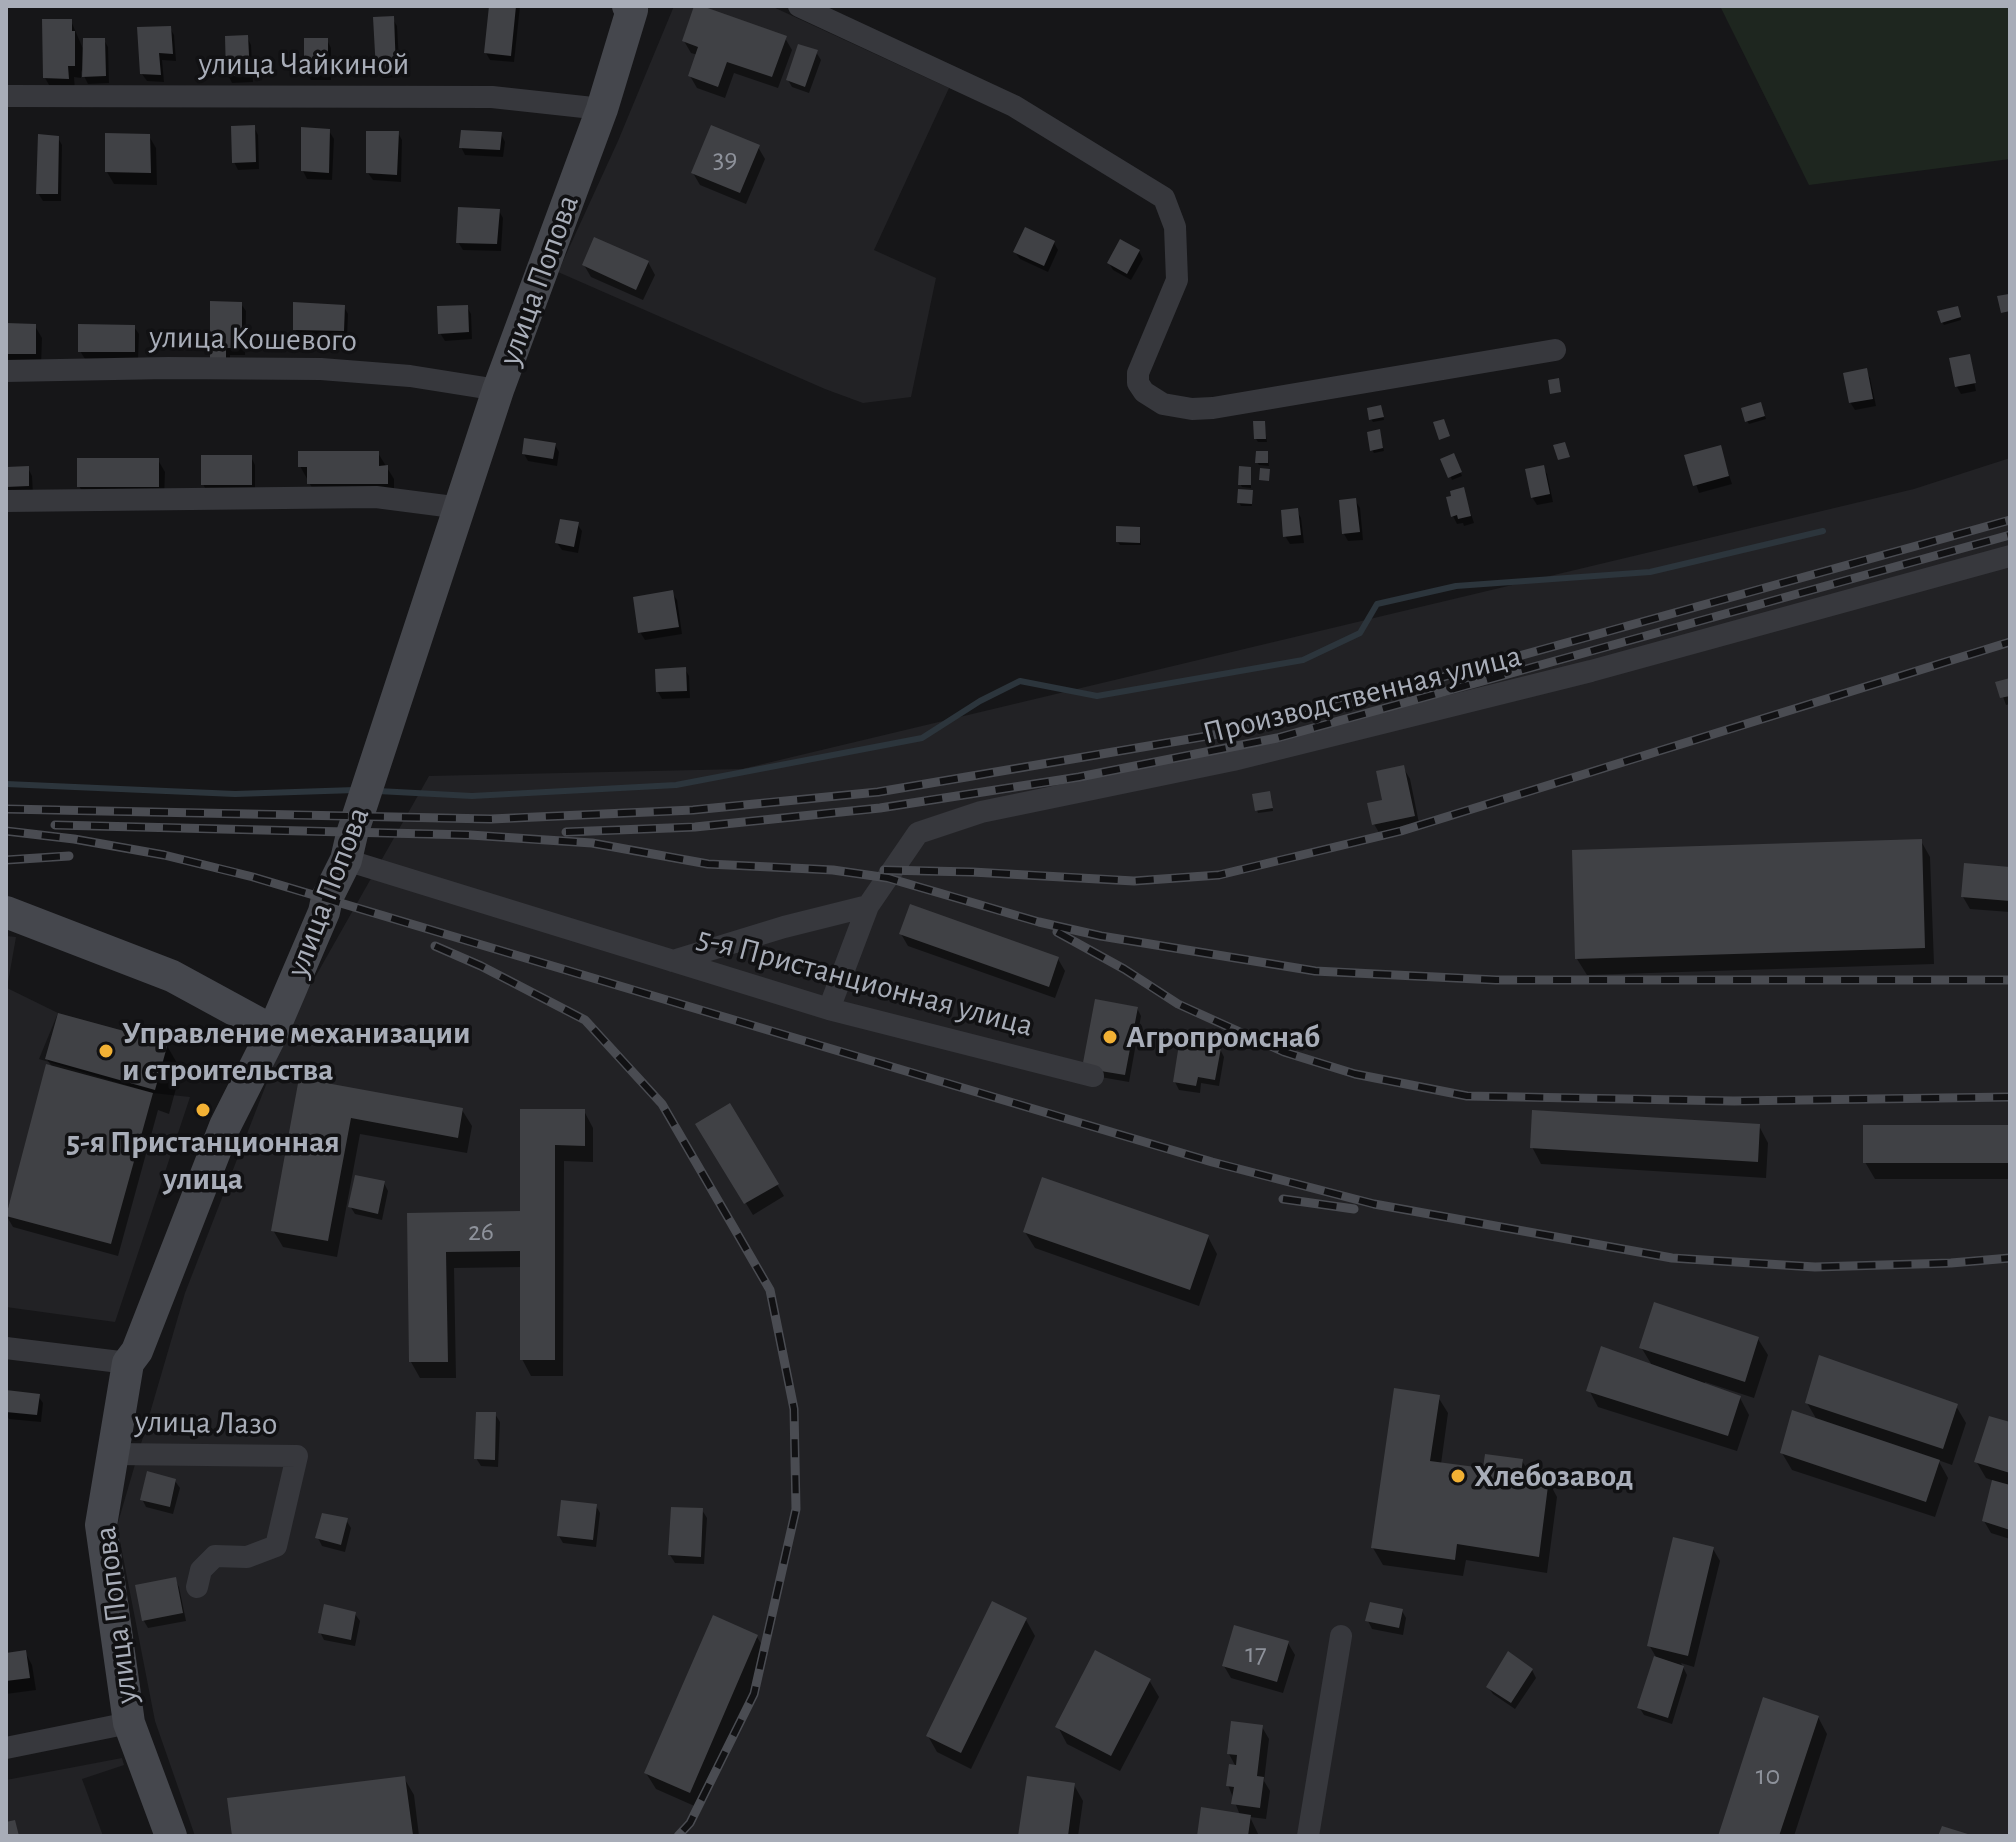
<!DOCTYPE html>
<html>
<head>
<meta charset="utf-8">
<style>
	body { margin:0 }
	#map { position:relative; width:2016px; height:1842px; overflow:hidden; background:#161618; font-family:"Alegreya Sans",sans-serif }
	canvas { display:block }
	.frame { position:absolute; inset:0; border:8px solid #a8adb8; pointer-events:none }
</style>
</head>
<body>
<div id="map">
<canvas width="2016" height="1842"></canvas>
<div class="frame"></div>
</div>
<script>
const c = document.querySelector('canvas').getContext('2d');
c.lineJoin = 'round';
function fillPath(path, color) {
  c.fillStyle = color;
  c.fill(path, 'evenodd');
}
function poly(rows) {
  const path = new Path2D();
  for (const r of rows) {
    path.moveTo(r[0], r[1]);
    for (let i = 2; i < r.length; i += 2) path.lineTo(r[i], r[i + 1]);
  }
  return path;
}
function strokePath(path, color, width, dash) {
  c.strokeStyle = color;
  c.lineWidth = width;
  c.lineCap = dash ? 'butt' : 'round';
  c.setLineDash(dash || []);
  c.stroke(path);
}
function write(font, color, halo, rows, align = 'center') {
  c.font = font + ' "Alegreya Sans",sans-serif';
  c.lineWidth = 7;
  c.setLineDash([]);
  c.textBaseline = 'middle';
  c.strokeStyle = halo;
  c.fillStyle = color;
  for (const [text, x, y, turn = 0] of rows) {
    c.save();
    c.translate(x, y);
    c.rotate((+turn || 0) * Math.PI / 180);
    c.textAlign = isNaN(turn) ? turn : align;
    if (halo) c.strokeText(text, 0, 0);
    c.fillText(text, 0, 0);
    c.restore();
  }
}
fillPath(poly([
	[674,6,771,6,949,88,874,250,936,278,911,397,863,403,825,389,558,272,618,141],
	[2010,458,2010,1836,195,1836,155,1721,117,1526,185,1293,292,1018,429,776,742,769,1914,489],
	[6,936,16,937,7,988,58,1013,39,1059,153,1093,190,1097,115,1322,6,1307],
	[122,1758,124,1765,82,1779,103,1836,6,1836,6,1780]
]), '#222225');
fillPath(poly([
	[1720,6,2010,6,2010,159,1809,185]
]), '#1e261f');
fillPath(poly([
	[491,6,520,6,514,62,490,60,486,53],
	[392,18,397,26,400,77,383,78,378,71],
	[71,21,84,51,104,40,108,47,109,83,88,84,81,70,81,78,74,77,75,90,52,90,45,78],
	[170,28,174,35,176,61,162,60,164,82,147,81,142,74],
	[247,37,251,45,253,82,232,83,228,75],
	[785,38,792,50,778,88,734,73,725,98,697,88,690,76,698,55,691,53,684,41],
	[327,40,331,48,331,80,311,80,306,72],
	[816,52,821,60,809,93,792,87,788,80],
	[254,127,258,135,259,169,238,170,234,162],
	[329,131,334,139,332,180,307,179,303,171],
	[398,133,402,140,401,182,373,180,368,173],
	[501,134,505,142,503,157,465,155,461,147],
	[149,136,156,148,157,185,114,184,107,172],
	[58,138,62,145,61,201,43,201,38,193],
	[758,147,765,159,746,204,700,185,693,173],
	[499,211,503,218,501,251,463,250,458,242],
	[1054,243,1058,250,1048,272,1020,259,1015,252],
	[1139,251,1143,259,1131,280,1113,270,1109,263],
	[648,262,655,275,643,300,591,277,584,265],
	[241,304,246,311,245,355,230,355,230,365,216,366],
	[344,307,348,314,347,338,299,337,295,329],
	[467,307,471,314,472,339,445,341,440,333],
	[1959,311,1961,320,1944,325,1942,322],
	[6,325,35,326,42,338,41,366,6,365],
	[134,327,139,334,138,359,85,359,80,351],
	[1969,356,1972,362,1970,362,1976,391,1961,394,1957,387],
	[1866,370,1870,378,1876,406,1855,410,1850,402],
	[1762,408,1766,419,1749,424,1747,421],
	[1382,410,1384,420,1373,422,1371,419],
	[1264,423,1267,442,1258,442,1256,439],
	[1380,435,1384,451,1374,453,1372,450],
	[555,445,559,452,557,466,528,461,524,454],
	[1720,448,1732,484,1699,493,1687,457],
	[378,453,394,479,394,496,316,495,300,466],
	[1267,453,1269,466,1259,465,1257,462],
	[251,457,255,465,255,492,207,492,203,484],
	[1455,458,1462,476,1452,480,1443,460],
	[158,460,165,472,164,499,86,498,79,486],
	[1543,467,1547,474,1553,502,1537,505,1532,497],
	[28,468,32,476,33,494,6,492,6,469],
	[1250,469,1251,488,1242,487,1240,484],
	[1463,490,1474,523,1464,526,1463,523,1457,524,1453,516],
	[1251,492,1252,506,1241,506,1239,502],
	[1355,500,1360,508,1363,540,1348,541,1344,534],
	[1297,511,1301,518,1304,543,1290,544,1285,536],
	[577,524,582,531,578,553,562,550,557,543],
	[1139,529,1141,545,1120,545,1118,542],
	[672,593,677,600,682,634,645,640,640,632],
	[685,669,689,676,690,698,662,699,658,692],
	[2010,680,2010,704,2006,705,1998,683],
	[1403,767,1410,779,1420,828,1381,836,1374,824],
	[1271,796,1273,811,1258,813,1257,810],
	[1921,841,1930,857,1934,964,1587,975,1577,959],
	[2010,869,2010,912,1970,909,1963,897],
	[901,934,1058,959,1065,971,1055,998,908,946],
	[1137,1008,1141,1016,1129,1082,1089,1075],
	[166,1044,181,1070,169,1114,158,1110,118,1256,13,1227,6,1215,52,1067,47,1059],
	[1220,1049,1224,1057,1219,1086,1201,1083,1200,1093,1179,1090,1175,1082],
	[301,1080,462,1110,472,1126,467,1153,360,1134,337,1257,283,1247,273,1230],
	[729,1106,784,1196,753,1215,698,1124],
	[522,1111,584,1111,593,1128,593,1162,564,1161,563,1376,531,1376,522,1359,522,1267,454,1268,456,1378,420,1378,411,1362,409,1215,522,1213],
	[1759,1126,1768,1143,1766,1178,1541,1164,1532,1147],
	[2010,1127,2010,1179,1875,1179,1865,1162],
	[384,1183,388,1191,382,1220,355,1214,350,1206],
	[1025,1232,1208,1237,1217,1254,1199,1306,1035,1248],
	[1758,1339,1768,1355,1754,1398,1705,1382,1704,1385,1740,1398,1749,1415,1737,1451,1598,1407,1589,1390,1653,1367,1641,1347],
	[6,1392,38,1396,43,1403,41,1422,9,1419,6,1414],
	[1438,1397,1448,1413,1441,1464,1485,1471,1522,1461,1532,1477,1548,1480,1557,1497,1547,1573,1466,1560,1463,1576,1383,1565,1373,1548],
	[1807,1403,1956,1406,1966,1423,1952,1465,1938,1460,1948,1478,1935,1517,1792,1470,1782,1453,1817,1420],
	[495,1414,500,1422,498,1467,481,1466,476,1458],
	[2010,1425,2010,1539,1991,1533,1984,1521,1994,1481,1986,1478,1976,1461],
	[175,1481,180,1488,173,1514,146,1507,142,1499],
	[596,1506,600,1513,596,1547,563,1543,559,1536],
	[702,1510,707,1518,704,1564,675,1563,670,1555],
	[346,1520,351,1528,345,1552,322,1546,318,1538],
	[1713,1549,1720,1561,1694,1667,1681,1663,1687,1675,1672,1724,1644,1715,1639,1707,1656,1657,1649,1645],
	[175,1579,179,1587,186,1621,148,1628,144,1621,137,1587],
	[1402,1611,1406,1618,1403,1635,1372,1629,1368,1621],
	[355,1614,360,1621,355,1646,324,1640,320,1632],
	[1026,1620,1035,1636,971,1769,937,1752,928,1736],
	[757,1637,767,1653,699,1808,656,1789,646,1773],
	[1288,1643,1295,1655,1283,1693,1231,1678,1224,1666],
	[25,1652,32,1665,36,1690,6,1694,6,1655],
	[1532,1670,1536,1678,1515,1709,1493,1694,1488,1687],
	[1149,1680,1159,1697,1120,1771,1067,1744,1058,1727],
	[1818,1717,1827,1734,1794,1836,1720,1836],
	[1262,1727,1269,1739,1264,1781,1270,1791,1266,1819,1250,1817,1259,1836,1199,1836,1240,1815,1228,1785,1236,1767,1229,1754],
	[404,1778,414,1795,419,1836,234,1836,229,1800],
	[1074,1785,1083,1801,1078,1836,1020,1836]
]), '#0007');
strokePath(poly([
	[6,784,235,794,355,790],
	[378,791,472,796,676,785,922,738,980,701,1020,681,1097,696,1303,660,1360,633,1377,604,1456,586,1650,572,1823,531]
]), '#2c353c', 6);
fillPath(poly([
	[489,6,516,6,511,56,484,53],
	[694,6,702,6,787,36,772,77,727,62,718,87,688,76,698,47,682,41],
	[394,16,396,70,376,71,373,17],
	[42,19,72,19,72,31,75,31,75,66,68,66,69,79,43,78],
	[171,26,173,54,159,53,161,75,140,74,137,27],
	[248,35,250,75,226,76,225,36],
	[83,38,105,38,106,76,82,77],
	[304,38,328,38,328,73,304,73],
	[798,44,818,50,805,87,786,80],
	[255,125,256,162,232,163,231,126],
	[711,125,760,145,740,193,691,173],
	[301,127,330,129,329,173,301,171],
	[461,130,502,132,500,150,459,148],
	[366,131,399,131,397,175,366,173],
	[105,133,150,134,151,173,105,172],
	[38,134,59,136,58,194,36,194],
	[458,207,500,209,497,244,456,243],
	[1025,227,1055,241,1044,266,1013,252],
	[594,237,649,261,636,290,582,265],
	[1120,239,1140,250,1127,274,1107,263],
	[2009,294,2010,311,2001,313,1997,296],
	[210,301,242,302,242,348,226,348,226,358,210,358],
	[293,302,345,305,344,331,293,330],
	[468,305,469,332,438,334,437,306],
	[1958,306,1961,317,1941,323,1937,311],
	[6,323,36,324,36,354,6,354],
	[78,324,135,325,135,352,78,352],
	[1970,354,1976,383,1955,387,1949,358],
	[1867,368,1873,399,1849,403,1843,373],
	[1559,378,1561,392,1550,394,1548,380],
	[1761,402,1765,416,1745,422,1741,408],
	[1381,405,1384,417,1369,420,1367,408],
	[1444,419,1450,436,1439,440,1433,422],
	[1253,421,1265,421,1266,439,1254,439],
	[1380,429,1383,448,1370,451,1367,432],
	[524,438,556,443,553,459,522,454],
	[1565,442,1570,457,1558,460,1553,445],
	[1721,445,1729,476,1693,486,1684,455],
	[298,451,379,451,379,466,388,465,388,484,307,484,307,467,298,467],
	[1256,451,1268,451,1268,463,1255,463],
	[1454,453,1462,472,1448,478,1440,459],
	[201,455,252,455,252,485,201,485],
	[77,458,159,458,159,487,77,487],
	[1544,465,1550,494,1531,498,1525,469],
	[29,466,29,486,6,487,6,467],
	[1239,466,1251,467,1251,485,1238,485],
	[1260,468,1270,469,1269,481,1259,480],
	[1464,487,1471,516,1458,519,1457,515,1451,517,1446,497,1451,496,1450,491],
	[1238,489,1253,490,1252,504,1237,503],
	[1356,498,1360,532,1342,534,1339,500],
	[1298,508,1301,535,1283,537,1281,510],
	[560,519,579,522,574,547,555,543],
	[1116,526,1140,527,1140,543,1116,542],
	[673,590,679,627,638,633,633,597],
	[686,667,687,691,656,692,655,669],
	[2010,678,2010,696,2000,698,1995,682],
	[1404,765,1415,816,1372,825,1367,803,1382,800,1376,771],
	[1270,791,1273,808,1255,811,1252,794],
	[1922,839,1925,948,1575,959,1572,850],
	[1964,863,2010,867,2010,901,1961,897],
	[910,904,1059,957,1049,987,899,934],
	[1095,999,1138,1007,1125,1075,1082,1068],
	[58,1013,168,1043,155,1090,45,1059],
	[1180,1038,1221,1048,1215,1080,1198,1077,1196,1086,1173,1082],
	[46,1064,153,1093,111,1244,6,1216],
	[299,1078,463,1108,458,1138,351,1118,328,1241,271,1231],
	[730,1103,779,1184,744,1204,695,1124],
	[520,1109,585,1109,585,1146,555,1145,555,1360,520,1360,520,1251,446,1252,448,1362,409,1362,407,1213,520,1211],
	[1532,1110,1760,1124,1758,1162,1530,1148],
	[1863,1125,2010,1125,2010,1163,1863,1163],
	[355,1175,385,1181,378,1214,348,1207],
	[1042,1177,1209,1235,1190,1290,1023,1232],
	[1654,1302,1759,1337,1745,1382,1639,1348],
	[1601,1346,1741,1396,1728,1436,1586,1391],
	[1819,1355,1958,1404,1943,1449,1805,1403],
	[1394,1388,1440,1395,1430,1461,1483,1468,1485,1454,1523,1459,1521,1474,1549,1478,1539,1557,1457,1544,1455,1560,1371,1548],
	[6,1390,40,1394,37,1415,6,1412],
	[1792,1410,1940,1460,1926,1502,1780,1453],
	[476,1412,496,1412,495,1460,474,1459],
	[1989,1416,2010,1422,2010,1473,1974,1462],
	[147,1471,176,1479,170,1507,140,1500],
	[1992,1480,2010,1485,2010,1530,1982,1521],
	[561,1500,597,1504,593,1540,557,1536],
	[671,1507,703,1508,701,1557,668,1555],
	[322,1513,348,1518,341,1545,315,1538],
	[1673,1537,1714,1547,1688,1656,1647,1646],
	[176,1577,183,1613,142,1621,135,1585],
	[992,1601,1027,1618,961,1753,926,1736],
	[1370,1602,1403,1609,1399,1628,1365,1621],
	[324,1604,356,1612,351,1640,318,1633],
	[713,1615,758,1635,690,1793,644,1773],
	[1234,1625,1289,1641,1277,1682,1222,1666],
	[26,1650,30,1678,6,1681,6,1653],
	[1095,1650,1151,1679,1111,1756,1055,1727],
	[1508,1651,1533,1669,1511,1703,1486,1687],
	[1654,1656,1684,1666,1668,1718,1637,1708],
	[1763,1697,1819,1716,1779,1836,1718,1836],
	[1231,1721,1263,1725,1257,1776,1264,1777,1260,1808,1231,1804,1234,1787,1226,1786,1229,1764,1236,1765,1237,1755,1227,1754],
	[405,1776,413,1835,232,1836,227,1798],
	[1027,1776,1075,1783,1068,1836,1018,1836],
	[1201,1807,1251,1815,1248,1836,1197,1836],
	[15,1820,19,1836,6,1836,6,1822],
	[1942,1826,1971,1835,1971,1836,1938,1836]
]), '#404145');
strokePath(poly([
	[799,6,1014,106,1164,198,1175,227,1177,280,1138,373,1138,383,1144,392,1163,404,1192,409,1213,408,1555,350],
	[6,96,492,97,602,109],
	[6,371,168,368,321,369,410,376,498,390],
	[6,501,376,497,461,508],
	[346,860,829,1009,1093,1076],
	[673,961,784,927,868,906],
	[829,1009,868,906,918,833,981,812,1233,760,1591,671,2010,556],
	[6,1348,128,1363],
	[113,1454,297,1456,276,1546,247,1557,215,1556,201,1570,197,1587],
	[6,1748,129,1723],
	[1308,1836,1341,1636]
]), '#37383d', 22);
strokePath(poly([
	[6,912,172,976,273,1031],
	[171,1836,129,1723,101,1525,128,1363,137,1351,225,1126,273,1031,324,912,327,898,346,860,352,834,498,390,602,109,632,10,628,6]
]), '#45474d', 32);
const rail = poly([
	[6,809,491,819,693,810,878,792,1266,726,2010,520],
	[55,825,470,835,592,843,708,864,833,870,888,878,1039,922,1101,936,1315,971,1496,980,2010,980],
	[6,831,74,839,164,855,253,877,1212,1162,1374,1204,1672,1258,1815,1267,1951,1263,2010,1258],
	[566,832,695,827,880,808,1079,777,1277,738,2010,535],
	[6,860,69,856],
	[884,870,972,872,1134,881,1219,875,1401,831,2010,642],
	[1057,932,1124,969,1178,1004,1284,1052,1355,1074,1467,1096,1734,1101,2010,1097],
	[435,946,481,966,585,1020,662,1104,770,1290,794,1409,796,1509,754,1694,690,1823,678,1836],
	[1283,1199,1354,1209]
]);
strokePath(rail, '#4a4c52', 9);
strokePath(rail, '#111113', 6, [18]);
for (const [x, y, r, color] of [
	[1110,1037,8,"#f2b134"],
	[106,1051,8,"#f2b134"],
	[203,1110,8,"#f2b134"],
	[1458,1476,8,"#f2b134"]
]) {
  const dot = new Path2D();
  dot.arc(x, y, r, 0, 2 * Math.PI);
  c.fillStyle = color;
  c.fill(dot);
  strokePath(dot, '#111113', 3);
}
write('28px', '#8e929b', null, [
	["39",725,159],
	["26",481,1232],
	["17",1256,1654],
	["10",1768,1776]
]);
write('32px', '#a8adb8', '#111113', [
	["улица Чайкиной",304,64],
	["улица Попова",539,280,-70],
	["улица Кошевого",253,339,1],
	["Производственная улица",1362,695,-14],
	["улица Попова",328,892,-69],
	["5-я Пристанционная улица",865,982,15],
	["улица Лазо",206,1423,1],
	["улица Попова",116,1615,-97]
]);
write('bold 32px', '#a8adb8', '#111113', [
	["Управление механизации",122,1033],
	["и строительства",122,1070],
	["Агропромснаб",1126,1037],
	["5-я Пристанционная",203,1142,"center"],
	["улица",203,1179,"center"],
	["Хлебозавод",1474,1476]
], 'left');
</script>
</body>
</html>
